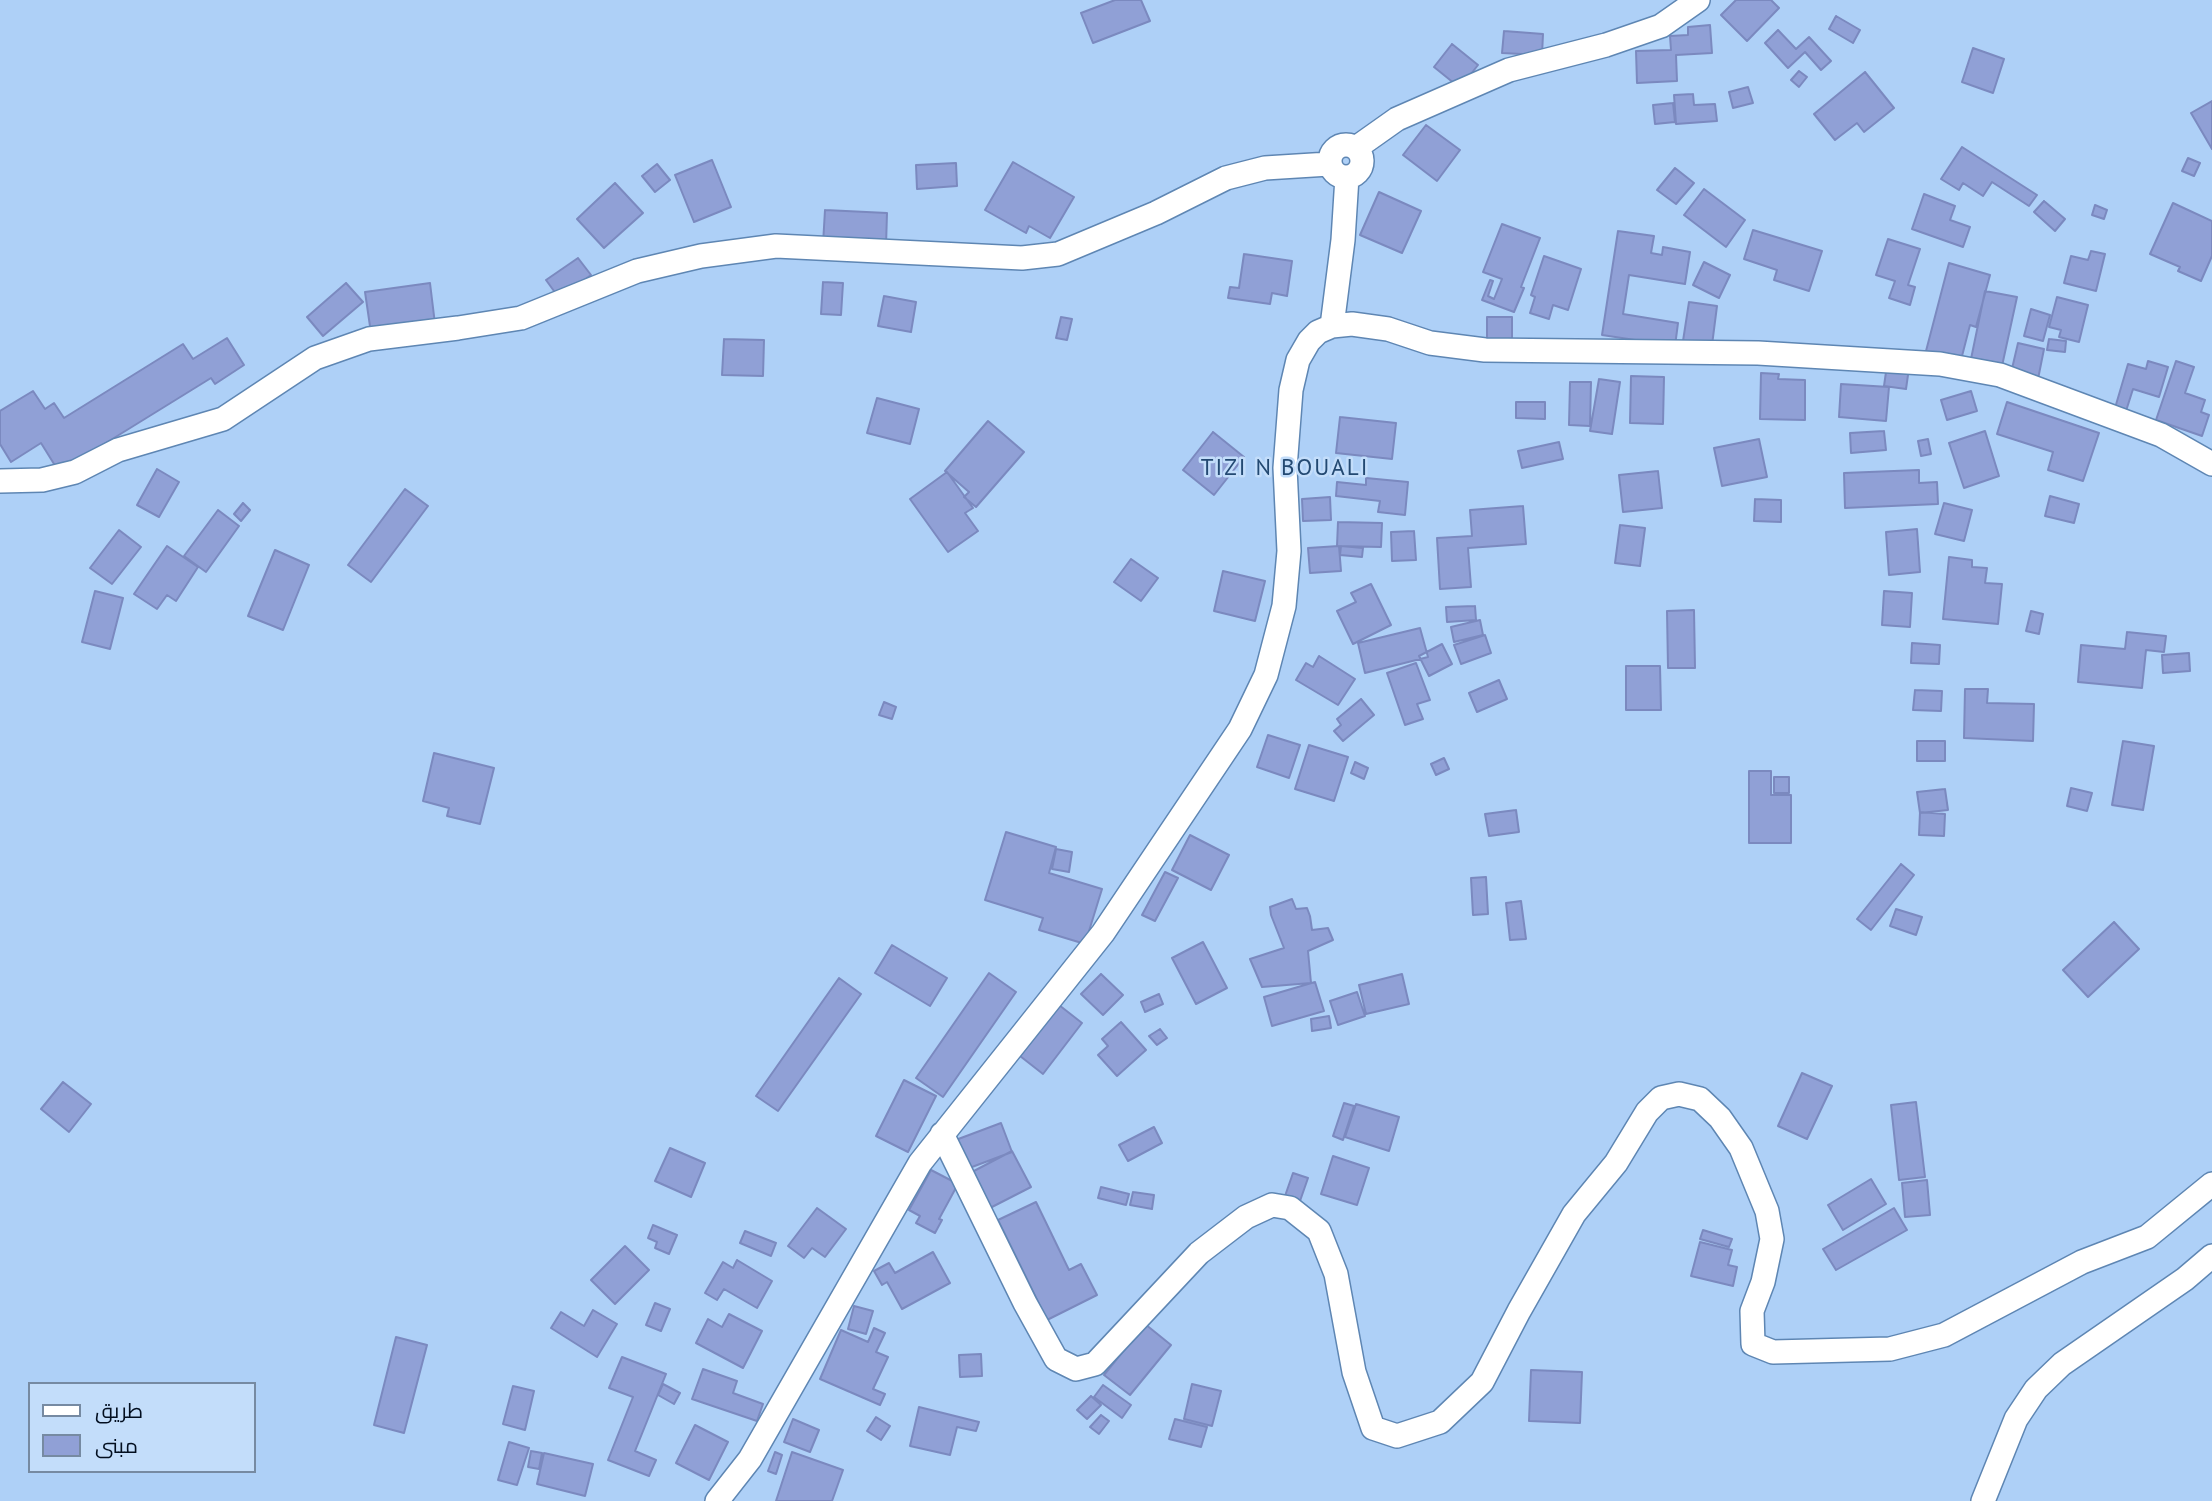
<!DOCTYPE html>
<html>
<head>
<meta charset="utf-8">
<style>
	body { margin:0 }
	#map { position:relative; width:2212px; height:1501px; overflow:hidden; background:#aed0f7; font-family:"PT Sans",Cairo,sans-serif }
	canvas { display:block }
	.legend { position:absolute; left:28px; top:1382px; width:228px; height:91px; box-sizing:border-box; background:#c3ddfa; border:2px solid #768aa2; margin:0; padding:9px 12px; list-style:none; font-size:21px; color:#020e1f }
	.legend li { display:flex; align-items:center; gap:14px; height:35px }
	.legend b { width:35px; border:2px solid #768aa2 }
</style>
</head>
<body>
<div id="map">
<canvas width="2212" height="1501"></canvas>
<ul class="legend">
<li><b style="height:9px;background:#fff"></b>طريق</li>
<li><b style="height:19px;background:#90a0d6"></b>مبنى</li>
</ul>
</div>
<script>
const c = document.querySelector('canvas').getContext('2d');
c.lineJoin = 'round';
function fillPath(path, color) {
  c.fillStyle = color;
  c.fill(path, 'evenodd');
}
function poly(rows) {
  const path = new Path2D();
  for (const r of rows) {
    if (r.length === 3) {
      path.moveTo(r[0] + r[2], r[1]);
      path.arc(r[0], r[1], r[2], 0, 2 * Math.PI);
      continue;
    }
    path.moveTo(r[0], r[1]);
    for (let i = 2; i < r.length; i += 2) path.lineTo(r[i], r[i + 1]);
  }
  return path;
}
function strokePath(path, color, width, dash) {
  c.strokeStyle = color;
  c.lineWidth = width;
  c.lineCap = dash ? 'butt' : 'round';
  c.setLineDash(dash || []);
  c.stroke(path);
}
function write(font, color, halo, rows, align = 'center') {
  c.font = font + ' "PT Sans",sans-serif';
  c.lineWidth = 5;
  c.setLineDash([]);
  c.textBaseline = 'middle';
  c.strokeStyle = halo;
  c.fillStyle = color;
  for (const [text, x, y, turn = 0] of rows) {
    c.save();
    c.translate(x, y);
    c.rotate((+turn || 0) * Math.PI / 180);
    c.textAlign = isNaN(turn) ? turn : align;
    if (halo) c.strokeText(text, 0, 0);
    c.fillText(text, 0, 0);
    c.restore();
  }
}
const building = poly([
	[1115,0,1141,0,1150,21,1093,43,1081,13,1115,0],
	[1736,0,1771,0,1779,8,1747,41,1721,15,1736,0],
	[1836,16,1860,30,1853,43,1829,29,1836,16],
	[1710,25,1712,53,1676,55,1677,81,1637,83,1636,51,1671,50,1670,36,1688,35,1688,27,1710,25],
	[1778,30,1796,49,1809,37,1831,61,1821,70,1805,52,1788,68,1765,43,1778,30],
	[1504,31,1543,34,1542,55,1502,53,1504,31],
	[1452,44,1478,65,1460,88,1434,67,1452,44],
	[1973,48,2004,59,1993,93,1962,82,1973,48],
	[1799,71,1807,77,1799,87,1791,80,1799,71],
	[1865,72,1894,108,1864,132,1857,123,1835,140,1814,114,1865,72],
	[1748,87,1753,103,1733,108,1729,92,1748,87],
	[1693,94,1694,105,1715,104,1717,121,1676,124,1674,95,1693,94],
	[2212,101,2212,149,2191,113,2212,101],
	[1673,103,1675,122,1655,124,1653,105,1673,103],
	[1426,125,1460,150,1437,181,1403,155,1426,125],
	[1962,147,2037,195,2029,206,1992,182,1983,196,1963,183,1959,190,1941,179,1962,147],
	[2188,158,2200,163,2194,176,2182,171,2188,158],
	[712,160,731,207,694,222,675,175,712,160],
	[1013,162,1074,197,1050,238,1029,226,1026,233,985,210,1013,162],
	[956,163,957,186,917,189,916,165,956,163],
	[657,164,670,180,655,192,642,176,657,164],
	[1675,168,1694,183,1676,204,1657,190,1675,168],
	[615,183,643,213,604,248,577,219,615,183],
	[1704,189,1745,220,1726,247,1684,215,1704,189],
	[1379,192,1421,211,1402,253,1360,235,1379,192],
	[1924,194,1955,206,1950,220,1970,227,1963,247,1912,229,1924,194],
	[2044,201,2065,219,2055,231,2034,212,2044,201],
	[2173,203,2212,221,2212,256,2201,281,2178,271,2180,267,2150,254,2173,203],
	[2095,205,2107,210,2104,219,2092,215,2095,205],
	[825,210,887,213,886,246,823,244,825,210],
	[1502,224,1540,238,1521,287,1524,288,1514,312,1482,300,1490,280,1493,281,1488,296,1494,299,1502,279,1483,272,1502,224],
	[1753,230,1822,251,1809,291,1774,280,1777,270,1744,259,1753,230],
	[1618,231,1654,236,1651,253,1662,255,1663,247,1690,252,1685,284,1629,275,1623,314,1678,323,1675,346,1602,335,1618,231],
	[1888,239,1920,249,1908,285,1915,287,1910,305,1889,298,1895,281,1876,275,1888,239],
	[2091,251,2105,254,2096,291,2064,283,2071,256,2088,260,2091,251],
	[1244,254,1292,261,1287,296,1272,293,1270,304,1228,298,1230,287,1239,288,1244,254],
	[1544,256,1581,269,1568,310,1553,305,1549,319,1530,313,1535,297,1531,295,1544,256],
	[578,258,591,275,559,298,546,280,578,258],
	[1704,262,1730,275,1719,298,1693,285,1704,262],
	[1949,263,1990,275,1976,327,1970,325,1961,360,1926,351,1949,263],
	[823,282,843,283,841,315,821,314,823,282],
	[346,283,363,302,323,336,307,317,346,283],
	[430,283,435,324,371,333,365,292,430,283],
	[1985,291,2017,297,2002,366,1971,359,1985,291],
	[884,296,916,302,911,332,878,326,884,296],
	[2057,297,2088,305,2079,342,2059,337,2061,330,2049,327,2057,297],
	[1689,302,1717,306,1712,345,1683,341,1689,302],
	[2031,309,2050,315,2043,341,2024,336,2031,309],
	[1061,317,1072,319,1067,340,1056,338,1061,317],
	[1487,317,1512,317,1512,346,1487,346,1487,317],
	[227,338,244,365,215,384,211,378,59,472,41,443,11,462,0,444,0,411,33,391,45,409,54,403,64,418,183,344,193,359,227,338],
	[724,339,764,340,763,376,722,375,724,339],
	[2049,339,2066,341,2065,352,2047,350,2049,339],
	[2018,343,2044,349,2038,379,2011,373,2018,343],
	[2148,361,2168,367,2159,397,2133,389,2126,411,2115,408,2128,364,2146,369,2148,361],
	[2176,361,2194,367,2185,393,2205,400,2201,412,2209,415,2202,436,2156,420,2176,361],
	[1887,365,1909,368,1906,389,1884,386,1887,365],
	[1761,373,1779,374,1778,379,1805,380,1805,420,1760,419,1761,373],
	[1631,376,1664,377,1663,424,1630,423,1631,376],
	[1599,379,1620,382,1612,434,1590,431,1599,379],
	[1570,382,1591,382,1590,426,1569,425,1570,382],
	[1841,384,1889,387,1886,421,1839,417,1841,384],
	[1971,391,1977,411,1947,420,1941,400,1971,391],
	[877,398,919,409,910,444,867,433,877,398],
	[1516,402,1545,402,1545,419,1516,418,1516,402],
	[2007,402,2099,433,2083,481,2048,470,2053,452,1997,434,2007,402],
	[1340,417,1396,423,1392,459,1336,453,1340,417],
	[988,421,1024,452,976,507,964,497,969,492,945,471,988,421],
	[1884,431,1886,450,1851,453,1850,433,1884,431],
	[1985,431,1999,476,1964,488,1949,443,1985,431],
	[1213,432,1244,457,1214,495,1183,470,1213,432],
	[1759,439,1767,477,1722,486,1714,448,1759,439],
	[1928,439,1931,454,1921,456,1918,441,1928,439],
	[1559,442,1563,459,1522,468,1518,451,1559,442],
	[157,469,179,482,159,517,137,505,157,469],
	[1919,470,1919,483,1937,482,1938,504,1845,508,1844,473,1919,470],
	[1658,471,1662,508,1623,512,1619,475,1658,471],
	[947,472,973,508,965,513,978,531,948,552,910,499,947,472],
	[1366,478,1408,482,1405,515,1378,512,1380,501,1336,496,1337,482,1366,485,1366,478],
	[405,489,428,506,371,582,348,565,405,489],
	[2050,496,2079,504,2074,523,2045,516,2050,496],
	[1330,497,1331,520,1303,521,1302,499,1330,497],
	[1755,499,1781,500,1781,522,1754,521,1755,499],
	[243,503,250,510,241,521,234,514,243,503],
	[1944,503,1972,510,1964,541,1935,534,1944,503],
	[1523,506,1526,544,1468,548,1471,587,1440,589,1437,538,1472,536,1470,510,1523,506],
	[218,510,239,526,206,572,184,556,218,510],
	[1338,522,1382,523,1381,547,1337,546,1338,522],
	[1620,525,1645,528,1640,566,1615,563,1620,525],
	[1917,529,1920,572,1889,575,1886,532,1917,529],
	[119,530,141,547,112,584,90,568,119,530],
	[1414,531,1416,560,1392,561,1391,532,1414,531],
	[167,546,198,567,176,601,167,595,157,609,134,594,167,546],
	[1339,546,1341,571,1310,573,1308,548,1339,546],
	[1341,546,1363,548,1362,557,1340,555,1341,546],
	[275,550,309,565,283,630,248,616,275,550],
	[1949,557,1972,560,1972,567,1987,568,1985,583,2002,584,1998,624,1943,619,1949,557],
	[1131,559,1158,578,1141,601,1114,582,1131,559],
	[1223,571,1265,581,1255,621,1214,611,1223,571],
	[1371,584,1391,625,1353,644,1337,611,1356,602,1351,593,1371,584],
	[95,591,123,598,110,649,82,642,95,591],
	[1884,591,1912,593,1910,627,1882,625,1884,591],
	[1475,606,1476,620,1447,622,1446,607,1475,606],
	[1694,610,1695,668,1668,668,1667,611,1694,610],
	[2031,611,2043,614,2039,634,2026,631,2031,611],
	[1480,620,1483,635,1454,642,1451,627,1480,620],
	[1420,628,1428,657,1365,673,1358,643,1420,628],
	[2127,632,2166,636,2164,652,2146,650,2142,688,2078,682,2081,645,2125,649,2127,632],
	[1485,635,1491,653,1461,664,1454,645,1485,635],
	[1912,643,1940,645,1939,664,1911,663,1912,643],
	[1442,644,1452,664,1429,676,1419,656,1442,644],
	[2189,653,2190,671,2163,673,2162,655,2189,653],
	[1319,656,1355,679,1338,705,1296,680,1306,663,1313,667,1319,656],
	[1416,663,1430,700,1417,704,1423,719,1405,725,1387,673,1416,663],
	[1626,666,1660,666,1661,710,1626,710,1626,666],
	[1499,680,1507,699,1477,712,1469,693,1499,680],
	[1965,689,1988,689,1987,703,2034,704,2033,741,1964,738,1965,689],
	[1915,690,1942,691,1941,711,1913,710,1915,690],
	[1361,699,1374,715,1343,741,1334,731,1341,725,1337,719,1361,699],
	[884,702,896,707,892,719,879,715,884,702],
	[1268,735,1300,745,1289,778,1257,767,1268,735],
	[1917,741,1945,741,1945,761,1917,761,1917,741],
	[2123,741,2154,746,2143,810,2112,805,2123,741],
	[1309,745,1348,757,1334,801,1295,789,1309,745],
	[434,753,494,768,480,824,447,816,449,808,423,801,434,753],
	[1444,758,1449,769,1436,775,1431,764,1444,758],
	[1355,762,1368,768,1364,779,1351,773,1355,762],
	[1749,771,1771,771,1771,795,1791,795,1791,843,1749,843,1749,771],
	[1774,777,1789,777,1789,793,1774,793,1774,777],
	[2071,788,2092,793,2087,811,2067,806,2071,788],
	[1945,789,1948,810,1920,813,1917,792,1945,789],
	[1516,810,1519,832,1489,836,1485,814,1516,810],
	[1920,812,1945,814,1944,836,1919,835,1920,812],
	[1006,832,1056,847,1049,873,1102,889,1085,944,1039,930,1043,918,985,900,1006,832],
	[1190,835,1229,855,1211,890,1172,870,1190,835],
	[1056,849,1072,852,1069,872,1052,869,1056,849],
	[1901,864,1914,875,1871,930,1857,919,1901,864],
	[1165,872,1178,878,1155,921,1142,915,1165,872],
	[1486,877,1488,914,1473,915,1471,878,1486,877],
	[1292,899,1296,909,1307,908,1310,916,1312,930,1328,928,1333,940,1308,951,1311,983,1262,987,1250,959,1284,948,1271,915,1270,907,1292,899],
	[1521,901,1526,939,1510,940,1506,903,1521,901],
	[1896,909,1922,917,1916,935,1890,926,1896,909],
	[2114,922,2139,949,2088,997,2063,970,2114,922],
	[1203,942,1227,988,1196,1004,1172,958,1203,942],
	[892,945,947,978,930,1006,875,973,892,945],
	[989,973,1016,992,943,1097,916,1078,989,973],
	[1101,974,1123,995,1103,1015,1081,994,1101,974],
	[1402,974,1409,1004,1366,1014,1359,985,1402,974],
	[839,978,861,994,778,1111,756,1096,839,978],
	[1315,982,1324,1011,1272,1026,1264,997,1315,982],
	[1357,992,1365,1016,1338,1025,1330,1001,1357,992],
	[1159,994,1163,1004,1145,1012,1141,1002,1159,994],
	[1059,1005,1082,1023,1043,1074,1020,1056,1059,1005],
	[1329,1016,1331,1028,1312,1031,1311,1019,1329,1016],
	[1121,1022,1146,1050,1117,1076,1098,1055,1108,1046,1102,1039,1121,1022],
	[1160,1029,1167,1038,1157,1045,1149,1036,1160,1029],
	[1802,1073,1832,1086,1807,1139,1778,1126,1802,1073],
	[904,1080,936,1096,908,1152,876,1136,904,1080],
	[63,1082,91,1104,69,1132,41,1109,63,1082],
	[1916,1102,1925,1177,1899,1180,1891,1105,1916,1102],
	[1344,1103,1354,1106,1343,1140,1333,1136,1344,1103],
	[1356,1104,1399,1117,1389,1151,1345,1137,1356,1104],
	[1001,1123,1012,1152,964,1170,953,1141,1001,1123],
	[1154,1127,1162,1143,1128,1161,1119,1145,1154,1127],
	[670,1148,705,1163,691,1197,655,1181,670,1148],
	[1012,1151,1031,1187,990,1208,972,1172,1012,1151],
	[1333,1156,1369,1168,1357,1205,1321,1194,1333,1156],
	[931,1170,958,1184,939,1219,942,1220,935,1233,916,1223,920,1216,909,1210,931,1170],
	[1293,1173,1308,1178,1300,1201,1285,1196,1293,1173],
	[1871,1179,1886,1204,1843,1230,1828,1205,1871,1179],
	[1927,1180,1930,1215,1905,1217,1902,1183,1927,1180],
	[1101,1187,1129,1194,1126,1205,1098,1198,1101,1187],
	[1133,1192,1154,1195,1152,1209,1130,1205,1133,1192],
	[1036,1202,1069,1270,1081,1264,1097,1295,1047,1320,998,1220,1036,1202],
	[817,1208,846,1229,825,1257,812,1248,804,1258,788,1246,817,1208],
	[1894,1208,1907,1230,1836,1270,1823,1249,1894,1208],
	[653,1225,677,1235,669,1254,655,1248,657,1242,648,1238,653,1225],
	[1703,1230,1732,1239,1729,1247,1700,1239,1703,1230],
	[745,1231,776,1243,771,1256,740,1243,745,1231],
	[1700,1242,1732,1250,1728,1265,1737,1267,1733,1286,1691,1276,1700,1242],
	[625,1246,649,1270,615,1304,591,1280,625,1246],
	[933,1252,950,1283,902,1309,887,1282,882,1285,874,1271,889,1263,895,1273,933,1252],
	[737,1260,772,1281,757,1308,724,1289,717,1300,705,1293,723,1262,733,1268,737,1260],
	[655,1303,670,1309,661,1331,646,1325,655,1303],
	[854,1306,873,1311,866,1334,848,1329,854,1306],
	[593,1310,617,1324,597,1357,551,1328,561,1312,584,1326,593,1310],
	[729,1314,762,1331,743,1368,696,1343,708,1319,722,1327,729,1314],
	[1145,1324,1171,1345,1130,1395,1104,1375,1145,1324],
	[874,1328,885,1333,876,1352,888,1357,873,1389,885,1394,880,1405,820,1379,841,1330,868,1342,874,1328],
	[396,1337,427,1345,404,1433,374,1425,396,1337],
	[981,1354,982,1376,960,1377,959,1355,981,1354],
	[622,1357,666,1374,635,1451,656,1460,649,1476,608,1460,633,1397,609,1388,622,1357],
	[703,1369,737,1381,733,1393,763,1404,757,1421,692,1399,703,1369],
	[1531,1370,1582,1372,1580,1423,1529,1421,1531,1370],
	[663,1384,680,1393,674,1404,658,1395,663,1384],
	[1192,1384,1221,1391,1212,1426,1184,1419,1192,1384],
	[1103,1385,1131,1405,1122,1418,1094,1397,1103,1385],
	[513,1386,534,1391,525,1430,503,1424,513,1386],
	[1091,1396,1101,1405,1087,1419,1077,1410,1091,1396],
	[919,1407,979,1422,976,1431,957,1427,950,1455,910,1446,919,1407],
	[1101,1415,1109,1421,1099,1434,1090,1427,1101,1415],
	[876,1417,890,1426,881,1440,867,1431,876,1417],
	[793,1419,819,1430,810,1452,784,1442,793,1419],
	[1175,1419,1207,1427,1201,1447,1169,1439,1175,1419],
	[695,1425,728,1442,709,1480,676,1463,695,1425],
	[509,1442,529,1448,517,1485,498,1480,509,1442],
	[531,1451,542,1453,539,1469,528,1467,531,1451],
	[775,1452,782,1455,776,1474,768,1471,775,1452],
	[792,1452,843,1470,832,1501,776,1501,792,1452],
	[544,1453,593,1464,585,1496,537,1484,544,1453]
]);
fillPath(building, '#90a0d6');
strokePath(building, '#7b89bf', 2);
const street = poly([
	[1346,161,16],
	[1356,148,1397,119,1509,70,1606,45,1661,26,1698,0],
	[1332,326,1343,240,1347,177],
	[0,481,42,480,75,472,118,450,223,419,315,358,369,339,458,328,521,318,637,271,701,256,776,246,1022,258,1058,254,1156,213,1226,178,1265,168,1329,164],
	[942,1134,1025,1303,1056,1359,1076,1369,1095,1364,1199,1253,1246,1217,1272,1205,1290,1208,1319,1231,1336,1274,1354,1372,1373,1428,1397,1436,1440,1422,1482,1382,1519,1311,1574,1214,1616,1163,1647,1112,1661,1098,1679,1094,1700,1099,1720,1118,1741,1148,1767,1211,1772,1239,1763,1282,1752,1311,1753,1344,1773,1352,1890,1349,1944,1335,2082,1262,2147,1237,2212,1184],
	[717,1501,750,1459,920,1163,1103,933,1240,729,1266,675,1284,606,1289,551,1285,468,1291,390,1298,360,1309,341,1318,332,1332,326,1352,324,1388,329,1430,343,1485,350,1758,353,1940,364,2000,375,2161,435,2212,464],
	[1983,1501,2016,1419,2036,1389,2062,1364,2185,1279,2212,1256]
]);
strokePath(street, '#5e86b3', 26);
strokePath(street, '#fff', 23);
c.letterSpacing = '2px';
write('23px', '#234972', '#c3ddfa', [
	["TIZI N BOUALI",1285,468]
]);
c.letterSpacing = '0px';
</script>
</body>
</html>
